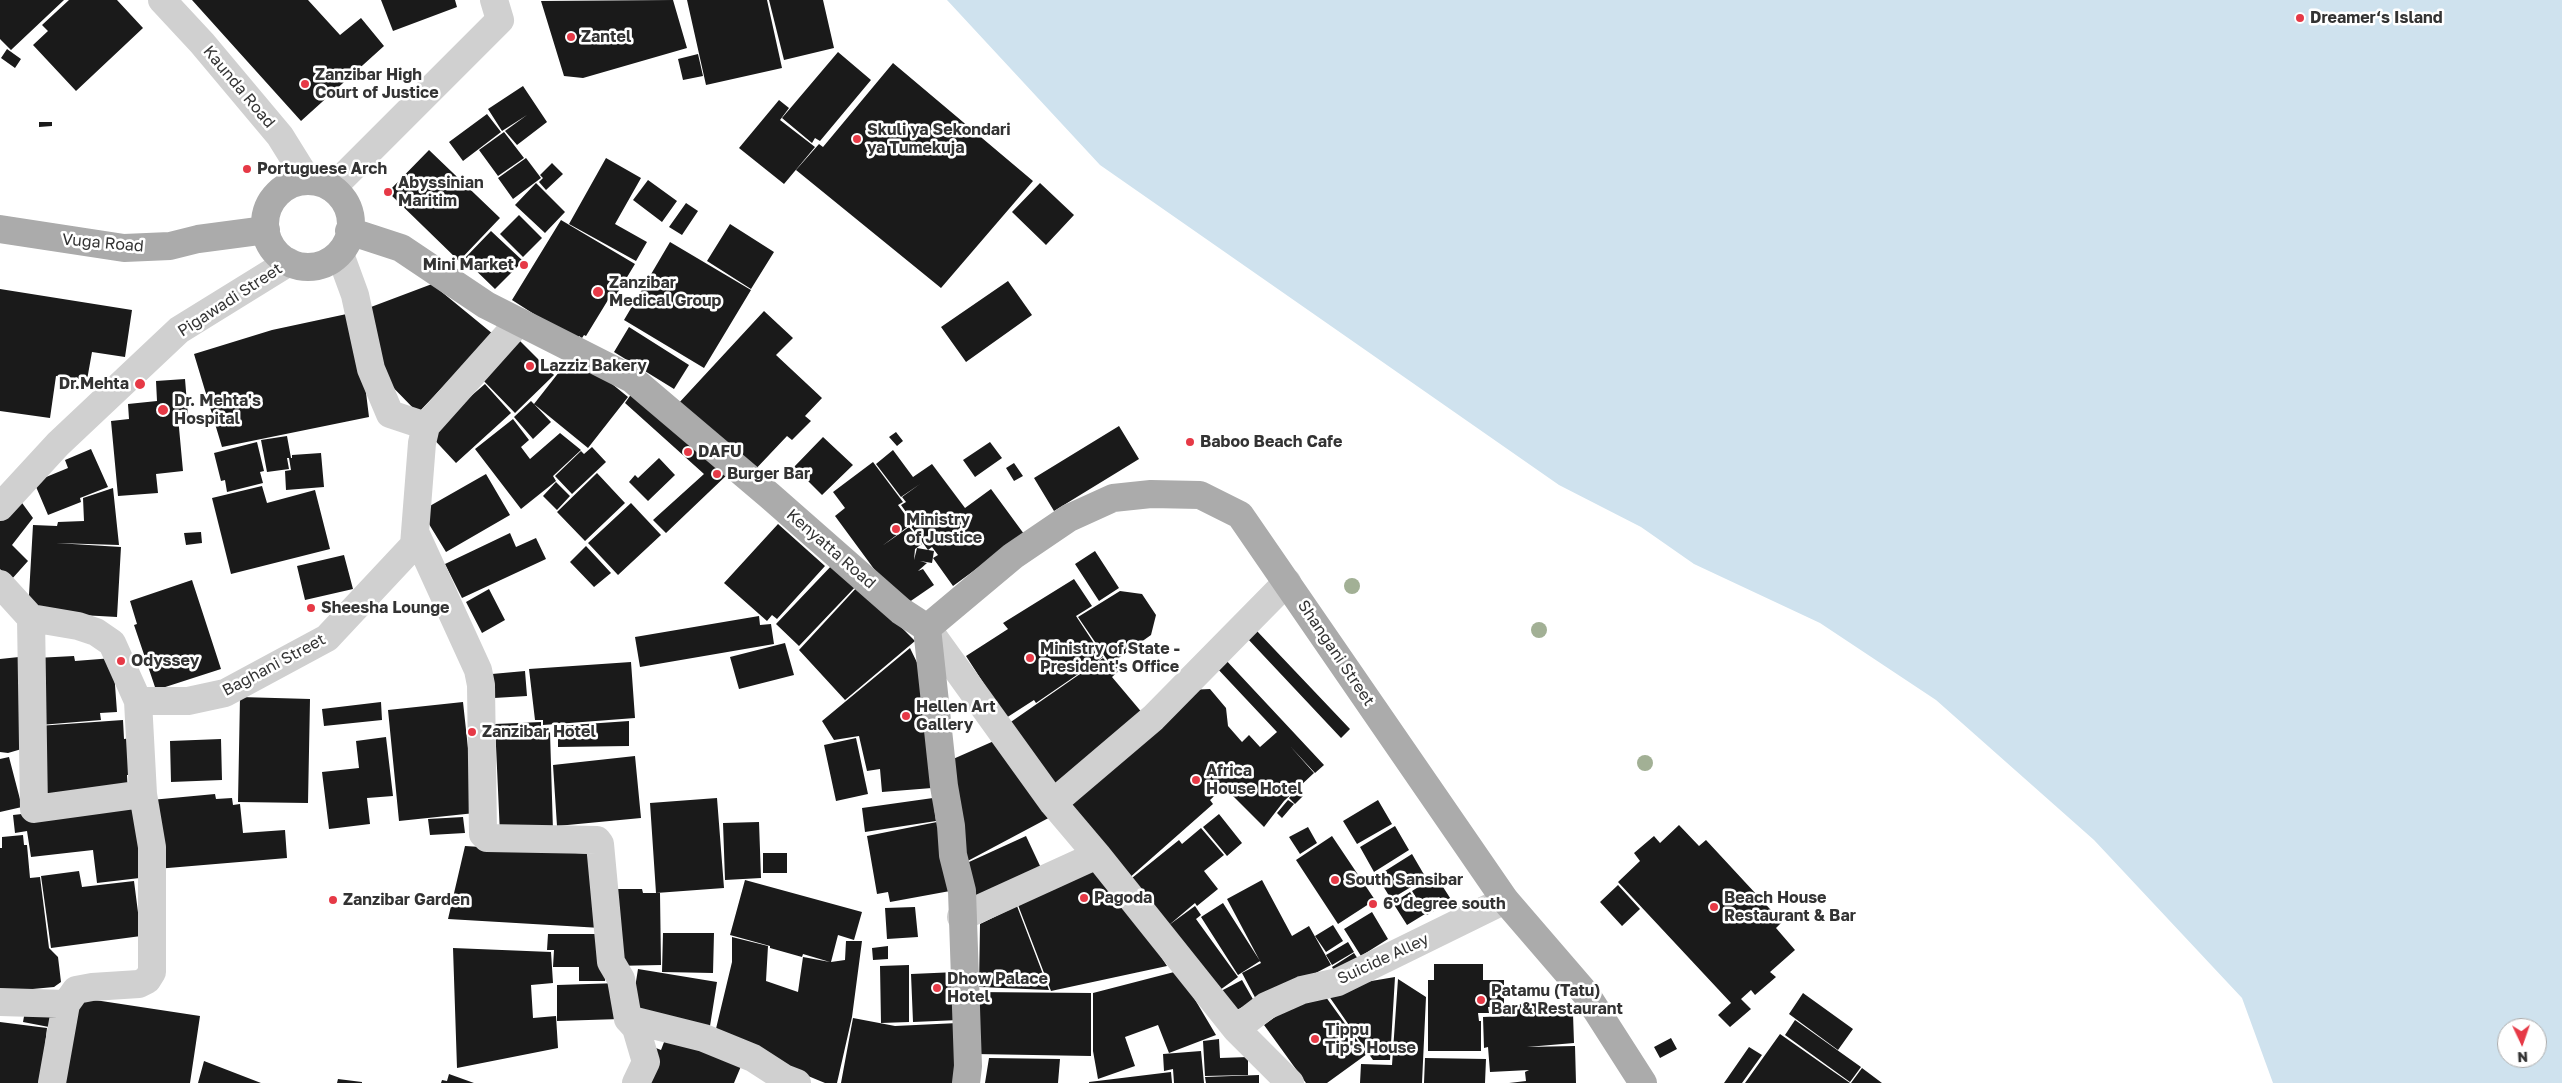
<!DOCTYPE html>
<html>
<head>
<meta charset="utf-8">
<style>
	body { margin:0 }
	#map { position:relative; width:2562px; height:1083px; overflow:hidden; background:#fff; font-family:"Golos Text",sans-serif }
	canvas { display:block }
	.north { position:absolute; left:2497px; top:1018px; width:50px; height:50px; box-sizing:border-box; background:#fff; border:1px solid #adadad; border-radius:50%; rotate:177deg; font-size:14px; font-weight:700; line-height:20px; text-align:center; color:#333 }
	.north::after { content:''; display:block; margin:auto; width:18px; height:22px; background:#e63946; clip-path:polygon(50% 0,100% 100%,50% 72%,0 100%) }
</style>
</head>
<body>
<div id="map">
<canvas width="2562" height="1083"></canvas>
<div class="north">N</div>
</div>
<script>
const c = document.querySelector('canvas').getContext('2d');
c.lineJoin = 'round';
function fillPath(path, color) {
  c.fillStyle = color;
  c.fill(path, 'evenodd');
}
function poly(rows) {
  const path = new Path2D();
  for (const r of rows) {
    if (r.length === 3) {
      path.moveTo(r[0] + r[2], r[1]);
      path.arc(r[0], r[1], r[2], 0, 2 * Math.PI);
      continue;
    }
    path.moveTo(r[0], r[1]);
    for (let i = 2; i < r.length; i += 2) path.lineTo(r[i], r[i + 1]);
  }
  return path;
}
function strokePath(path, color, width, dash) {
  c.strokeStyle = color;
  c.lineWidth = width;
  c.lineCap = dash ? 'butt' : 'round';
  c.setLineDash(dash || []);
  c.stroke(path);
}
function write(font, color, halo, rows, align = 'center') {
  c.font = font + ' "Golos Text",sans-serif';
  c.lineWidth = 5;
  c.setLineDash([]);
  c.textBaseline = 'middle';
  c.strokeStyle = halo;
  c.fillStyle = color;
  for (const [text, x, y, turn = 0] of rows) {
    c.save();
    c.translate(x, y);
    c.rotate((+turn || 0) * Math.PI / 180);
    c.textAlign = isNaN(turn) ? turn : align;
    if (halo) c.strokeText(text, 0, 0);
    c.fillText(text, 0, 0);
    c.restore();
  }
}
fillPath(poly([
	[947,0,2562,0,2562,1083,2273,1083,2242,998,2094,840,1936,700,1820,623,1694,564,1641,527,1559,485,1100,165],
	[2507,1028,2537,1028,2537,1058,2507,1058]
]), '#cfe2ee');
fillPath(poly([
	[0,0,64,0,11,50,0,39],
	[69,0,117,0,143,28,76,91,33,45,48,31,42,25],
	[192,0,308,0,340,35,361,18,384,46,301,121],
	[381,0,455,0,457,7,393,31],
	[673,0,687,48,583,78,564,76,541,1],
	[687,0,767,0,782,68,706,85],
	[769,0,823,0,834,48,784,60],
	[7,49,21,59,15,68,1,58],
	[838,52,871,80,820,141,815,138,812,143,782,118],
	[698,54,703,76,683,80,678,59],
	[893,63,1033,181,941,288,796,170,819,144,823,147],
	[523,86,547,122,517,145,505,131,527,115,502,131,488,109],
	[779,100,789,108,780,120,815,147,784,184,739,148],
	[487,114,501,132,463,161,449,142],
	[39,122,52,122,52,126,39,127],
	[504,132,524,158,498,176,479,150],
	[429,150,500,218,459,261,388,192],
	[526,158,541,178,513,199,498,178],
	[606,158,641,178,615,224,647,242,636,261,569,224],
	[552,163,563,174,546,190,539,182,543,178,540,175],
	[648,180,677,201,662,222,633,200],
	[536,183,565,212,545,233,515,205],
	[1040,183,1074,215,1046,245,1012,212],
	[686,203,698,211,682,235,669,227],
	[519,215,542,238,523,257,500,234],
	[561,220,635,264,612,302,608,300,586,336,584,335,582,338,579,336,572,346,548,323,512,300],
	[730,224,774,252,751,289,707,261],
	[491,231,523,261,495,289,464,259],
	[670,242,751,290,704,368,624,320],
	[1008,281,1032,315,966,362,941,327],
	[432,284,493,334,418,413,381,375,363,310],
	[0,289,132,310,125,357,92,352,87,380,56,376,50,418,0,411],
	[764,311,793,338,776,355,822,398,805,416,811,421,792,440,787,436,752,473,677,405],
	[356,312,369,417,222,447,194,354,272,330],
	[629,327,689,365,674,389,614,352],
	[517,338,554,375,515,413,478,375],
	[574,353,628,397,588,448,534,404,551,422,533,439,514,417,531,401,534,404],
	[185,379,188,416,178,417,183,471,156,474,158,493,118,496,111,421,129,419,128,404,157,401,156,381],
	[485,384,511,413,456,463,428,433],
	[637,386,730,472,666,533,653,520,704,474,625,403],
	[513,419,529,440,521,447,530,459,560,433,581,450,553,476,556,481,521,509,475,449],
	[1119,426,1139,459,1054,511,1034,478],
	[896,432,903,441,897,446,889,437],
	[287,436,291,458,287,458,289,469,267,472,261,440],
	[823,437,853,465,822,495,794,467],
	[257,442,264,471,260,472,263,483,227,492,225,480,221,481,214,453],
	[990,442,1002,458,975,477,963,460],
	[592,447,606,462,572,494,555,476,581,451,584,454],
	[91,449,108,487,80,498,81,502,48,515,34,482,68,468,65,460],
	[893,450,913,477,932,464,965,508,991,489,1024,534,953,586,933,558,938,555,932,547,928,550,910,525,882,546,909,527,922,544,915,549,914,560,917,548,934,551,932,563,920,561,927,563,918,571,923,569,934,585,902,607,835,516,845,508,833,492,873,462,903,502,898,505,912,524,914,523,901,505,906,502,902,497,920,484,901,497,876,464],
	[321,453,324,487,286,490,285,471,291,470,289,458,292,458,292,455],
	[659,458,675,475,648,501,629,482,635,475,638,478],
	[1014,463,1023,476,1014,481,1006,468],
	[597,473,625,503,585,541,557,512],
	[486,474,510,515,446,552,421,511],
	[556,482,570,496,557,510,543,496],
	[262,486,267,503,315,490,330,549,231,574,212,498],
	[113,488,119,545,56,543,121,547,117,617,28,612,33,525,57,526,58,522,84,521,83,498],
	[17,496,33,518,12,545,28,561,11,580,0,569,0,517],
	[631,503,661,535,618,575,588,543],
	[778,524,825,566,777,619,772,615,767,621,724,583],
	[201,532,202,543,186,545,184,533],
	[510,533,516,547,536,538,546,559,462,598,445,564],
	[586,546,611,573,594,587,570,562],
	[1095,551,1119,588,1099,601,1075,564],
	[344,555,353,589,305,600,297,566],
	[834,563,857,585,799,646,776,624],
	[1074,579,1092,606,1076,616,1103,657,1036,703,1034,700,1006,718,966,656,1008,629,1003,623],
	[192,580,221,669,156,690,134,625,137,624,130,601],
	[859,585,915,641,845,700,799,650],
	[489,589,505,620,482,633,466,602],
	[1120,591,1142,594,1156,615,1151,635,1110,664,1078,617],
	[759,616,760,625,771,624,774,644,640,667,635,637],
	[1256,630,1350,729,1341,738,1247,638],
	[785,643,794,675,739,689,730,657],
	[910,648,923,675,932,788,882,792,880,769,867,771,859,736,834,740,822,721],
	[74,656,75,661,113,658,117,712,100,713,101,720,40,725,36,658],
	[19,657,25,748,8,753,0,752,0,659],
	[1103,658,1110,666,1117,660,1123,667,1112,677,1144,715,1056,800,1005,726],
	[1224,658,1324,765,1315,773,1290,746,1314,773,1284,801,1264,827,1224,787,1210,800,1213,804,1128,879,1064,799,1189,690,1210,689,1226,708,1228,726,1242,742,1249,735,1260,747,1277,732,1215,666],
	[631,662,635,718,543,725,543,720,535,720,529,669],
	[525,671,527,696,494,698,492,674],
	[240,697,310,699,308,803,238,802],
	[381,702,382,720,324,726,322,709],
	[463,702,475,813,399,821,388,710],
	[123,720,124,739,131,738,134,775,127,775,128,796,44,802,38,726],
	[629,721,629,746,558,747,558,726],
	[541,722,541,730,548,729,550,732,553,831,500,834,495,724],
	[386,737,393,796,367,798,370,824,329,829,322,772,359,768,356,741],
	[1003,737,1056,814,962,864,944,763],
	[856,738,868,794,836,801,824,745],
	[221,739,222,780,171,782,170,741],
	[635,756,641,818,557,826,553,765],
	[9,757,22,807,0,812,0,759],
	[1297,790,1303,796,1295,804,1289,798],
	[215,794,216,799,232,798,233,805,240,804,243,833,285,830,287,858,156,869,151,800],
	[717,798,724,888,656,893,650,803],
	[933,798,936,821,865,832,862,808],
	[1288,800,1294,804,1282,818,1277,813],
	[1378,800,1392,824,1357,844,1343,821],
	[139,801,148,877,97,883,93,850,31,857,27,831,15,833,13,815],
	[1219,814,1242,843,1227,856,1203,827],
	[463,817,465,833,430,835,428,819],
	[759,822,761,878,725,880,723,823],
	[937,822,950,891,890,902,888,892,877,894,867,836],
	[1679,825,1699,846,1706,840,1782,922,1776,928,1795,950,1770,972,1776,977,1755,995,1751,990,1741,999,1751,1009,1730,1027,1718,1015,1731,1003,1618,882,1640,861,1634,853,1654,836,1660,843],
	[1395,826,1409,850,1374,872,1360,847],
	[1308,827,1317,843,1300,854,1289,837],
	[1201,828,1224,855,1204,871,1218,889,1197,906,1195,903,1169,925,1195,906,1201,915,1196,919,1238,977,1213,995,1127,882,1179,840,1182,844],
	[23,835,24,845,27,845,30,878,40,877,49,948,58,957,61,982,54,987,0,992,0,848,2,848,2,837],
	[1026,836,1041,868,974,900,958,867],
	[1332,836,1375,900,1338,924,1296,860],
	[465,846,591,854,601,928,448,919],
	[763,853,787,853,787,873,763,873],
	[1412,854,1426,878,1391,899,1377,876],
	[1101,864,1167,966,1051,991,1018,905],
	[79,871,82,887,134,881,141,936,51,948,41,876],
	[1436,876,1452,901,1427,915,1412,891],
	[745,880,862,912,854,940,838,935,831,962,845,960,846,941,862,941,852,1017,837,1083,825,1083,714,1037,732,962,732,937,768,946,766,981,798,992,803,957,830,962,803,954,802,957,770,948,770,946,730,935],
	[1262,880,1292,936,1309,926,1331,965,1258,1003,1242,973,1261,963,1227,899],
	[1618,885,1640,909,1622,926,1600,902],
	[613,889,642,889,643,893,660,893,661,965,613,966],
	[1410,892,1425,914,1407,925,1393,903],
	[1223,903,1260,961,1238,975,1201,917],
	[1017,906,1049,990,979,987,980,924],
	[915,907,918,937,887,939,885,908],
	[1372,912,1388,939,1361,956,1344,929],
	[1333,925,1343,941,1326,952,1315,936],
	[663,933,714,933,713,973,662,972],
	[548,934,605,934,605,981,579,981,579,967,553,967,554,950,547,950],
	[1348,942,1354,952,1332,965,1326,955],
	[888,946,888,959,873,960,872,948],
	[453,948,551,952,553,983,531,985,533,1018,556,1016,558,1048,457,1068],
	[1354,953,1362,965,1339,979,1332,967],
	[1434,964,1483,964,1483,980,1504,980,1504,1007,1488,1007,1489,1013,1478,1013,1479,1021,1481,1021,1481,1051,1428,1051,1428,980,1434,980],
	[909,965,909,1022,881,1023,880,966],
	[638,969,717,982,710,1026,631,1013],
	[1178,971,1216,1035,1169,1053,1158,1025,1125,1037,1135,1066,1098,1079,1093,1051,1093,993],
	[957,972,959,1020,913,1022,911,974],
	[1395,977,1390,1060,1373,1060,1324,989],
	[1398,979,1426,997,1422,1083,1360,1083,1361,1064,1392,1065],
	[1242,980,1254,1001,1233,1012,1221,991],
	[620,983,620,1019,557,1021,557,985],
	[1318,986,1367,1054,1327,1083,1306,1083,1264,1025],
	[975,992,1091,993,1091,1056,975,1054],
	[1803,993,1853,1029,1838,1050,1789,1014],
	[75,997,200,1016,190,1083,62,1083],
	[1540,1003,1540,1016,1573,1014,1574,1043,1527,1047,1575,1046,1576,1083,1509,1083,1526,1081,1525,1072,1529,1070,1490,1072,1488,1047,1484,1048,1483,1017,1508,1016,1508,1005],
	[25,1011,61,1018,49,1027,23,1022],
	[853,1018,895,1026,958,1023,955,1083,841,1083],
	[1795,1020,1861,1067,1850,1082,1785,1035],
	[0,1022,47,1028,41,1083,0,1083],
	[669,1029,744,1059,734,1083,643,1083,656,1048,661,1050],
	[1780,1034,1834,1072,1850,1083,1745,1083],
	[1671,1038,1677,1049,1660,1058,1654,1047],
	[1219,1039,1220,1058,1248,1057,1248,1075,1205,1076,1203,1041],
	[1749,1047,1762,1055,1742,1083,1724,1083],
	[1201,1051,1204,1083,1174,1083,1173,1069,1164,1071,1163,1054],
	[989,1058,1060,1059,1058,1083,985,1083],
	[1425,1058,1486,1059,1485,1083,1424,1083],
	[204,1061,261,1083,198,1083],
	[1862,1068,1882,1083,1851,1083],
	[1171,1072,1172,1083,1089,1083,1089,1082],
	[449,1074,474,1083,441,1083,442,1080,447,1081],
	[1259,1075,1259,1083,1206,1083,1205,1077],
	[338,1079,362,1082,362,1083,337,1083]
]), '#1a1a1a');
strokePath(poly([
	[162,0,202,43,280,136,308,181],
	[332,188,500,20,494,0],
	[340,254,355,295,371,369,390,414,426,426],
	[0,507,58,444,179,330,289,262],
	[415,532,478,670,481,685,483,834,487,838,597,840,600,844,611,962,621,979,628,1019,636,1028,646,1062,636,1083],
	[0,584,31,618,78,626,96,632,112,643,138,701,143,794,152,847,152,972,147,980,139,984,92,987,76,990,66,1004,52,1083],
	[31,618,34,809,143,794],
	[927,628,1053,803,1097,855,1236,1029,1290,1083],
	[138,701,188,701,225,693,327,638,414,545,422,443,426,426,519,322],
	[1053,803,1153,718,1287,582],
	[961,917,1097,855],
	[0,1002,66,1004],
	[628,1019,704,1038,753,1058,784,1078,797,1083],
	[1236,1029,1266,1006,1302,990,1338,982,1505,900]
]), '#d0d0d0', 28);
strokePath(poly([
	[308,224,43],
	[0,229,124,248,170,246,198,239,266,230],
	[349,231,401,248,486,305,632,379,770,496,901,611,927,628,944,786,951,826,953,855,962,891,968,1066,966,1083],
	[927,628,1013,556,1069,518,1113,498,1151,494,1200,495,1240,515,1505,900,1586,994,1643,1083]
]), '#ababab', 28);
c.fillStyle = '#a2b095';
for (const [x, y] of [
	[1352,586],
	[1539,630],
	[1645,763]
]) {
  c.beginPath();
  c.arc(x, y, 8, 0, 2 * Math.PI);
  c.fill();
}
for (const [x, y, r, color] of [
	[2300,18,5,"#e63946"],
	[571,37,5,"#e63946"],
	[305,84,5,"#e63946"],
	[857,139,5,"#e63946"],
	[247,169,5,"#e63946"],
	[388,192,5,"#e63946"],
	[524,265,5,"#e63946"],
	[598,292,6,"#e63946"],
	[530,366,5,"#e63946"],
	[140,384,6,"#e63946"],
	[163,410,6,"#e63946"],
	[1190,442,5,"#e63946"],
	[688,452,5,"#e63946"],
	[717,474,5,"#e63946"],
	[896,529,5,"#e63946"],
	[311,608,5,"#e63946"],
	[1030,658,5,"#e63946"],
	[121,661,5,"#e63946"],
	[906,716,5,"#e63946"],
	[472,732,5,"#e63946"],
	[1196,780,5,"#e63946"],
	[1335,880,5,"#e63946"],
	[1084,898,5,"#e63946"],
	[333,900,5,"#e63946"],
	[1373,904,5,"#e63946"],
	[1714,907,5,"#e63946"],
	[937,988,5,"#e63946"],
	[1481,1000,5,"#e63946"],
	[1315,1039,5,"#e63946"]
]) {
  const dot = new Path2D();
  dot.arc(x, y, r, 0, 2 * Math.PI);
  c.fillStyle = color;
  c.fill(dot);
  strokePath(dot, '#fff', 2);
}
write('bold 16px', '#333', '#fff', [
	["Dreamer‘s Island",2310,18],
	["Zantel",581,37],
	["Zanzibar High",315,75],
	["Court of Justice",315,93],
	["Skuli ya Sekondari",867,130],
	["ya Tumekuja",867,148],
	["Portuguese Arch",257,169],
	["Abyssinian",398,183],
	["Maritim",398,201],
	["Mini Market",514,265,"right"],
	["Zanzibar",609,283],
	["Medical Group",609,301],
	["Lazziz Bakery",540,366],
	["Dr.Mehta",129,384,"right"],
	["Dr. Mehta's",174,401],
	["Hospital",174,419],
	["Baboo Beach Cafe",1200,442],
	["DAFU",698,452],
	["Burger Bar",727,474],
	["Ministry",906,520],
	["of Justice",906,538],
	["Sheesha Lounge",321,608],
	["Ministry of State -",1040,649],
	["President's Office",1040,667],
	["Odyssey",131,661],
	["Hellen Art",916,707],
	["Gallery",916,725],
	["Zanzibar Hotel",482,732],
	["Africa",1206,771],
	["House Hotel",1206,789],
	["South Sansibar",1345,880],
	["Pagoda",1094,898],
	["Beach House",1724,898],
	["Restaurant & Bar",1724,916],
	["Zanzibar Garden",343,900],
	["6° degree south",1383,904],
	["Dhow Palace",947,979],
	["Hotel",947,997],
	["Patamu (Tatu)",1491,991],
	["Bar & Restaurant",1491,1009],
	["Tippu",1325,1030],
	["Tip's House",1325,1048]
], 'left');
write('16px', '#333', '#fff', [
	["Kaunda Road",239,87,50],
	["Vuga Road",103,243,5],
	["Pigawadi Street",230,300,-33],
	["Kenyatta Road",831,549,41],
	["Shangani Street",1336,653,56],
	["Baghani Street",274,665,-28],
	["Suicide Alley",1383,959,-25]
]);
</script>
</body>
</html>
